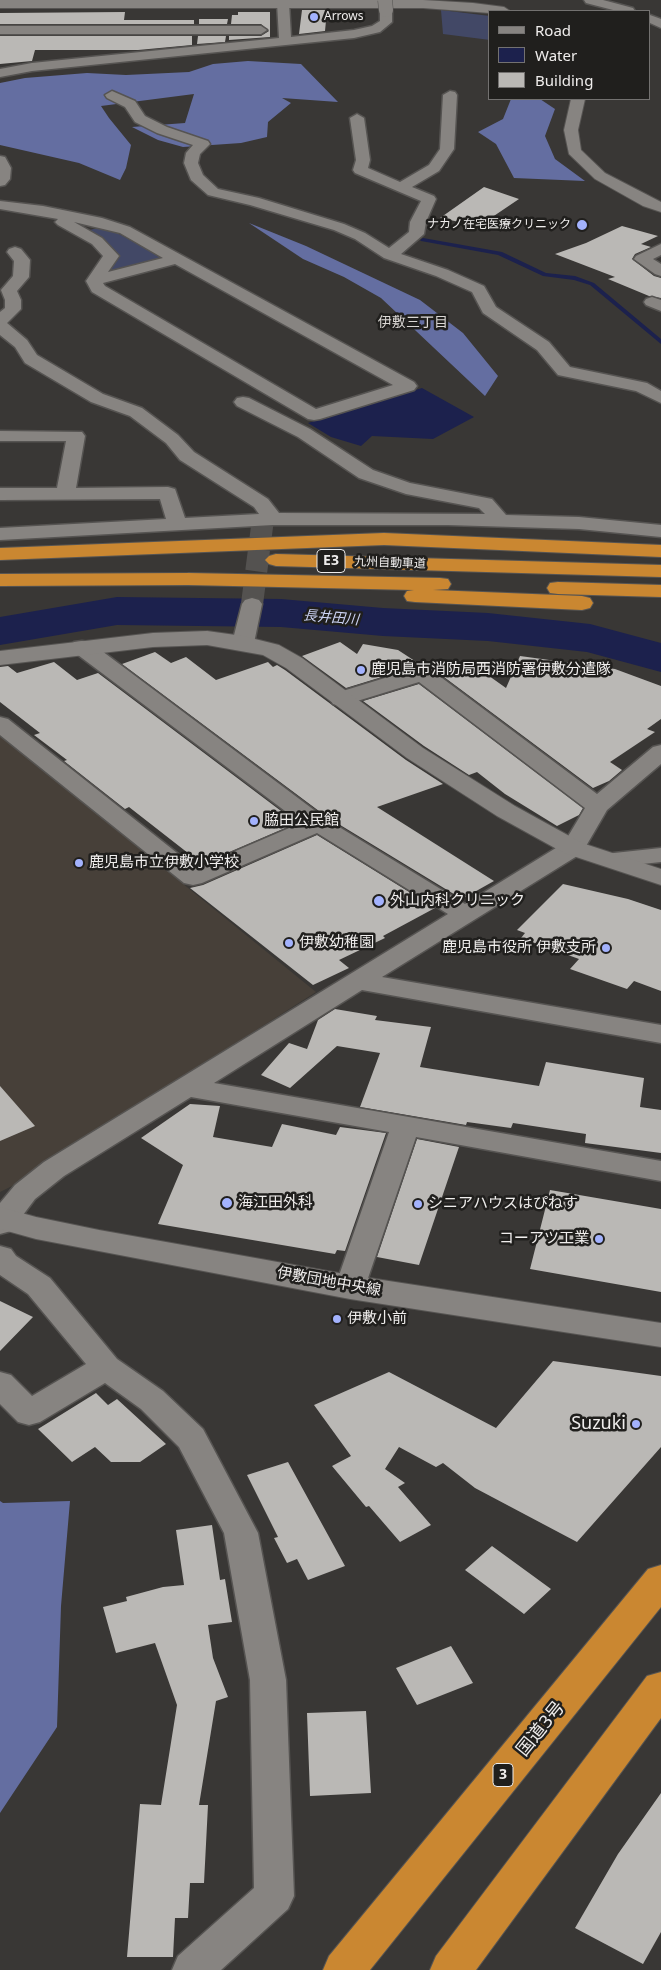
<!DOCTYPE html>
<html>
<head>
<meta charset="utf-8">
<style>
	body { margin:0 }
	#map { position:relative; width:661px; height:1970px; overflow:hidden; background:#393735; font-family:"Noto Sans",sans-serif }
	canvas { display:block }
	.legend { position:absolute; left:488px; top:10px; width:162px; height:90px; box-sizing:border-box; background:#201f1d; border:1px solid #737170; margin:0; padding:6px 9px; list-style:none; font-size:15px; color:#efedec }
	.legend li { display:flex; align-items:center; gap:10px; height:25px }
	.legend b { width:25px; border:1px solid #737170 }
</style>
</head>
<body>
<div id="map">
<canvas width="661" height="1970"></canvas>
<ul class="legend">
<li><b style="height:6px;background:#878481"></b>Road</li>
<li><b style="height:14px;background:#1c214d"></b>Water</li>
<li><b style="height:14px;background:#bab8b5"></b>Building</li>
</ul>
</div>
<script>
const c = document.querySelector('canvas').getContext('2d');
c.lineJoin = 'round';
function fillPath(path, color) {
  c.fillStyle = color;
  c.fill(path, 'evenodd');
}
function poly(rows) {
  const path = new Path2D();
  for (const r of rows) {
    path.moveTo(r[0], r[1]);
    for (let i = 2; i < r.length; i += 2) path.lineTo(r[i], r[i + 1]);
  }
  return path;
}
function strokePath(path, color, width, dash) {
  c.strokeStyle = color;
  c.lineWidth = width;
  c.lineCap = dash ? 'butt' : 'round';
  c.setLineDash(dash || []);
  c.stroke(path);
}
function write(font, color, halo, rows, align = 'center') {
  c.font = font + ' "Noto Sans","Noto Sans JP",sans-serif';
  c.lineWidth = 5;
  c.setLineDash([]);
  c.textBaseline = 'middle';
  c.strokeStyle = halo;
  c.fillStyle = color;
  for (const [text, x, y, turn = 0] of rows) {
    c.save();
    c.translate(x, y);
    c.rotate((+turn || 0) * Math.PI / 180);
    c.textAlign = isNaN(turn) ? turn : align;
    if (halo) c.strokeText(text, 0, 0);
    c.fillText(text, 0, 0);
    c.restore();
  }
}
fillPath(poly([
	[0,735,316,992,12,1186,0,1192]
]), '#474039');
fillPath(poly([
	[441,10,490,16,490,40,443,34],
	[101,227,117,233,161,256,159,260,100,275,114,256,86,231]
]), '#424866');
fillPath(poly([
	[248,61,301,64,338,102,282,98,291,103,268,122,267,137,241,143,183,147,158,140,132,127,185,123,194,94,101,106,109,118,131,145,126,168,120,180,79,163,0,145,0,83,25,78,87,73,126,75,189,72,213,64],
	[511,99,540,99,555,109,545,136,555,159,585,181,514,178,496,144,478,132,503,119],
	[249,223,306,246,420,300,463,333,498,376,485,396,381,298,344,277,303,259],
	[0,1501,3,1503,70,1501,61,1606,57,1727,0,1813]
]), '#646ea1');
fillPath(poly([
	[422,388,474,417,433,439,372,436,361,446,331,437,308,423]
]), '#1c214d');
fillPath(poly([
	[423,238,502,252,546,273,575,276,594,283,661,339,661,344,590,285,574,280,543,276,498,255,421,241,420,240,423,238]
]), '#1c214d');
fillPath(poly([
	[117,597,281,599,383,608,488,613,590,624,661,643,661,672,587,652,488,641,383,636,281,627,117,625,0,645,0,617,117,597]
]), '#1c214d');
fillPath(poly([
	[302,10,327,10,325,31,299,34],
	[125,12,124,20,194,20,194,24,0,24,0,13],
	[238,12,270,12,270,37,229,40,229,36,261,36,269,31,261,24,231,24,232,15,238,15],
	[199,19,228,19,227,24,199,24],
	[0,36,192,36,192,45,138,50,35,50,32,61,0,64],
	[198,36,226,36,225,42,197,44],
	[484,187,519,199,479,226,440,218],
	[622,226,658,236,641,244,651,247,635,254,632,259,654,276,661,278,661,298,649,296,608,279,615,277,555,254,586,243],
	[340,642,357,654,363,644,398,650,421,665,346,688,302,656],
	[155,652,171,663,186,657,216,680,268,662,273,667,277,665,285,670,406,760,443,784,377,807,494,881,462,899,327,817,122,664],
	[520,656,615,669,661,686,661,719,647,729,655,732,610,762,622,770,609,781,593,788,444,677,475,666,506,688],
	[54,662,77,680,98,673,297,823,202,864,129,807,125,809,64,761,67,760,34,735,40,733,0,702,0,667,8,666,17,673],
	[419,684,583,808,579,815,557,826,505,794,477,772,469,775,424,746,363,701],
	[317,835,435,908,383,936,385,938,339,960,349,968,313,985,190,888,203,885],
	[563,884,628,899,661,910,661,991,634,981,627,989,570,969,579,959,521,938,525,933,517,930],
	[335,1009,377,1016,375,1020,431,1027,420,1067,539,1086,546,1062,644,1078,640,1107,661,1110,661,1153,585,1143,586,1134,513,1123,511,1128,467,1122,466,1125,360,1107,380,1053,337,1046,290,1088,261,1075,289,1043,307,1049,318,1020],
	[0,1086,35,1126,0,1141],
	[190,1104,220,1106,213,1137,272,1147,282,1124,336,1135,340,1127,386,1133,345,1251,337,1250,335,1254,158,1224,183,1165,141,1138],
	[417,1139,459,1147,419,1265,377,1257],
	[550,1190,661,1209,661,1292,530,1269],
	[0,1301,33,1317,0,1351],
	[553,1361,661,1376,661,1447,577,1542,475,1488,443,1463,436,1467,399,1447,385,1469,405,1483,398,1487,431,1525,400,1542,369,1506,366,1507,332,1466,351,1456,314,1405,389,1372,496,1428],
	[96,1393,108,1405,117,1399,166,1444,140,1462,111,1462,95,1447,72,1462,38,1429],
	[288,1462,345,1566,308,1580,297,1559,287,1563,274,1538,278,1537,247,1475],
	[212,1525,220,1580,225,1579,232,1622,208,1625,213,1658,228,1697,216,1701,199,1805,208,1805,204,1883,190,1883,188,1918,175,1918,173,1957,127,1957,140,1804,161,1805,177,1705,155,1643,116,1653,103,1607,127,1601,126,1597,163,1587,184,1585,176,1530],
	[492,1546,551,1589,524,1614,465,1570],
	[451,1646,473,1683,417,1705,396,1668],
	[366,1711,371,1793,310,1796,307,1713],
	[661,1793,661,1932,643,1964,575,1928,618,1854]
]), '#bab8b5');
strokePath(poly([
	[252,604,263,519]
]), '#545250', 22, [22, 11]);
const street = poly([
	[279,0,287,0,289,3,291,37,354,30,372,26,380,21,380,10,386,6,392,10,392,22,380,32,354,38,32,71,0,77,0,69,32,63,279,38,277,3,279,0],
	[584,0,603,0,633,8,635,11,617,11,586,3,584,0],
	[650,15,661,19,661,28,650,23,650,15],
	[0,26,261,26,267,30,261,34,0,34,0,26],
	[112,91,135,101,145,116,167,127,208,141,210,144,200,154,198,163,203,175,218,189,259,198,344,224,365,233,389,248,409,232,410,222,421,201,355,173,353,170,356,160,350,118,357,114,364,118,370,160,368,168,400,182,429,165,440,149,443,95,450,91,455,92,457,95,454,149,439,171,412,187,434,196,436,199,426,222,424,234,401,254,448,270,484,286,496,307,549,342,570,367,647,383,661,391,661,403,636,391,558,375,537,350,483,313,472,292,436,276,384,258,355,239,334,230,250,205,208,195,191,180,184,163,186,153,193,145,157,133,135,122,125,107,107,98,105,95,112,91],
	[0,156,5,157,11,168,10,179,5,185,0,186,0,156],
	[0,201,43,206,102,218,130,227,414,382,417,386,414,390,320,419,314,420,308,419,92,292,86,281,103,256,92,244,58,225,55,222,58,219,0,209,0,201],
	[74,222,120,233,163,258,108,272,119,256,102,238,74,222],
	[175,264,393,385,316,409,105,286,103,283,175,264],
	[661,244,661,255,653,259,661,264,661,276,655,274,634,259,636,256,661,244],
	[15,247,21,249,30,260,29,277,17,291,21,300,21,309,7,323,27,340,37,355,103,394,142,408,178,435,194,452,268,499,279,513,485,514,479,508,406,494,359,478,298,437,237,406,234,402,237,398,243,397,249,398,310,429,373,470,410,483,492,499,506,515,579,517,661,525,661,537,579,529,448,525,273,525,0,540,0,528,166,519,160,499,0,500,0,488,57,488,66,441,0,441,0,431,82,432,85,436,76,488,168,487,175,489,185,518,259,514,254,507,180,460,166,443,130,416,91,402,25,363,15,347,0,335,0,312,5,308,5,300,1,290,13,276,14,261,7,252,9,249,15,247],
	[652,297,661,300,661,311,646,305,644,302,646,299,652,297],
	[252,598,259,600,262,604,254,643,251,648,243,649,235,648,232,643,242,604,245,600,252,598],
	[82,641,90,642,326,819,465,904,564,843,585,808,419,682,341,706,333,704,330,699,333,694,414,669,422,667,430,669,597,794,653,747,661,745,661,764,607,810,582,853,382,977,661,1025,661,1043,362,990,214,1083,661,1161,661,1181,416,1137,365,1287,361,1295,350,1298,339,1295,335,1287,389,1132,191,1097,64,1176,35,1199,11,1231,0,1234,0,1203,15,1185,44,1162,448,914,317,833,202,883,193,885,184,883,0,735,0,717,8,719,196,868,301,823,74,652,71,647,74,642,82,641],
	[661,848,661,862,614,867,605,865,602,860,605,855,614,853,661,848],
	[0,1246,11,1249,16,1256,50,1278,117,1359,163,1391,203,1429,258,1533,286,1680,294,1896,288,1909,221,1970,172,1970,178,1956,254,1888,250,1680,224,1533,179,1447,141,1409,105,1383,40,1422,29,1425,18,1422,0,1404,0,1372,11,1375,32,1396,86,1364,28,1294,0,1275,0,1246]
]);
const secondary = poly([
	[0,0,423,0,473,3,504,7,510,11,490,11,490,13,423,8,0,8,0,0],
	[571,99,585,99,578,130,581,150,605,173,661,202,661,212,643,206,595,179,569,154,564,130,571,99],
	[207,631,243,636,279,645,302,658,423,748,515,806,582,843,661,869,661,885,564,853,497,816,407,758,286,668,263,655,207,645,153,647,0,665,0,651,153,633,207,631],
	[0,1207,36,1217,99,1230,350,1275,661,1323,661,1347,350,1299,36,1239,0,1229,0,1207]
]);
const highway = poly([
	[384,533,661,545,661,557,384,545,0,560,0,548,384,533],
	[276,554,661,565,661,577,276,566,269,564,265,560,269,556,276,554],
	[188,573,440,578,448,579,451,584,448,589,433,590,582,596,590,598,593,603,590,608,582,610,415,602,407,601,404,596,407,591,414,590,188,585,0,586,0,574,188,573],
	[558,582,661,585,661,597,558,594,550,593,547,588,550,583,558,582],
	[661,1565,661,1607,370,1970,323,1970,329,1956,648,1569,661,1565],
	[661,1672,661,1718,476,1970,430,1970,436,1956,647,1676,661,1672]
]);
strokePath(street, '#565452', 3);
strokePath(secondary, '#565452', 2);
strokePath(highway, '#565452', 2);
fillPath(street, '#878481');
fillPath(secondary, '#878481');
fillPath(highway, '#ca8731');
const streetBridge = poly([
	[385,0,386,10]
]);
strokePath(streetBridge, '#565452', 15, []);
strokePath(streetBridge, '#878481', 14);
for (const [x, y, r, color] of [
	[314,17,5,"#a3b2fd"],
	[582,225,6,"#a3b2fd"],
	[361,670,5,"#a3b2fd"],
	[254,821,5,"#a3b2fd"],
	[79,863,5,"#a3b2fd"],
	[379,901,6,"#a3b2fd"],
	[289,943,5,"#a3b2fd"],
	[606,948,5,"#a3b2fd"],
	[227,1203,6,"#a3b2fd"],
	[418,1204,5,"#a3b2fd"],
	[599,1239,5,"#a3b2fd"],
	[337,1319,5,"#a3b2fd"],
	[636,1424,5,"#a3b2fd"]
]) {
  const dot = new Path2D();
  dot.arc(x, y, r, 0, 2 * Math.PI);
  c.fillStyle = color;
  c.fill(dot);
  strokePath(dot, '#201f1d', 2);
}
write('12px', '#efedec', '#201f1d', [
	["Arrows",324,17],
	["ナカノ在宅医療クリニック",571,225,"right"]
], 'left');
write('12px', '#efedec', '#201f1d', [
	["九州自動車道",390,563,2]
]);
write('14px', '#dad7d4', '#201f1d', [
	["伊敷三丁目",413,323]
]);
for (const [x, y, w] of [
	[331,561,28],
	[503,1775,20]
]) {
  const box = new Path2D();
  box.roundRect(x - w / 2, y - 11.5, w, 23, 4);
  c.fillStyle = '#201f1d';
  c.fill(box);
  strokePath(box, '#efedec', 1);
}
write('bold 14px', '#efedec', null, [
	["E3",331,561],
	["3",503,1775]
]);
write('italic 14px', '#cdd4f4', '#201f1d', [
	["長井田川",331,618,5]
]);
write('15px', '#efedec', '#201f1d', [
	["鹿児島市消防局西消防署伊敷分遣隊",371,670],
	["脇田公民館",264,821],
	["鹿児島市立伊敷小学校",89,863],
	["外山内科クリニック",390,901],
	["伊敷幼稚園",299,943],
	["鹿児島市役所 伊敷支所",596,948,"right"],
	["海江田外科",238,1203],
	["シニアハウスはぴねす",428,1204],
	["コーアツ工業",589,1239,"right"],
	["伊敷小前",347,1319]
], 'left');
write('15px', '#efedec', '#201f1d', [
	["伊敷団地中央線",329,1282,10]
]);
write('18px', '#efedec', '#201f1d', [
	["Suzuki",626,1424]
], 'right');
write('18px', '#efedec', '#201f1d', [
	["国道3号",541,1729,-51]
]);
</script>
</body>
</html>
